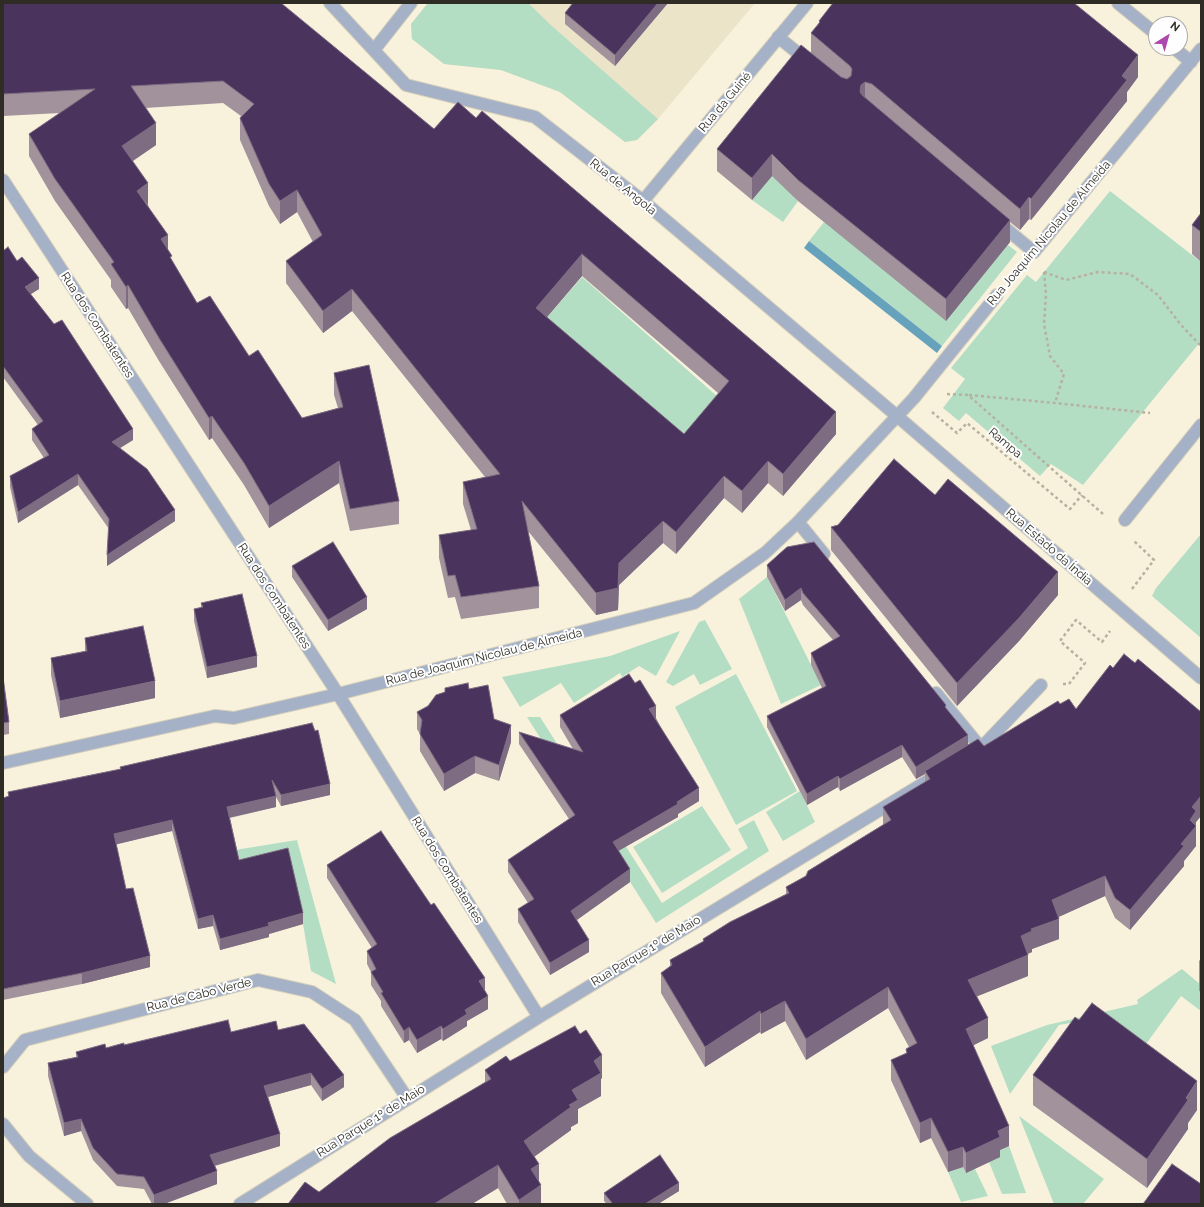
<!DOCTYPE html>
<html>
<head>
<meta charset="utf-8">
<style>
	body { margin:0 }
	#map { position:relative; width:1204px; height:1207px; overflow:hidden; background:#f8f1dc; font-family:Raleway,sans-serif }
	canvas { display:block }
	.frame { position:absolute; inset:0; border:4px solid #2e2c24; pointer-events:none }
	.north { position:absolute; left:1148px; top:16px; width:40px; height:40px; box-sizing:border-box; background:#fefefe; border:1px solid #abaaa7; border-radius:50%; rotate:37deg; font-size:11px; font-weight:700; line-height:16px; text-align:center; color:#2e2c24 }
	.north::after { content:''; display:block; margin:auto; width:14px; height:18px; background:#ad48ae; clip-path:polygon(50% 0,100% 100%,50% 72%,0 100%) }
</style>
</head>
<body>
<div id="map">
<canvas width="1204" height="1207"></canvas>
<div class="frame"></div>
<div class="north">N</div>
</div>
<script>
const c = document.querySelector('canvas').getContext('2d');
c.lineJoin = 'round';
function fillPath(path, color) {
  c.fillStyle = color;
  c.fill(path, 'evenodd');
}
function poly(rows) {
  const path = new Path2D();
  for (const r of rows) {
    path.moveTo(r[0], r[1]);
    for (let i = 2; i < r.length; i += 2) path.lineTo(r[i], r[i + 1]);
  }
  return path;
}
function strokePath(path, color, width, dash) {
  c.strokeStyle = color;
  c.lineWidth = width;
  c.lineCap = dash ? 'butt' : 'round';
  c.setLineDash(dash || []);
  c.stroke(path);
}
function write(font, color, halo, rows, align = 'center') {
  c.font = font + ' Raleway,sans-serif';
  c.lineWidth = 4;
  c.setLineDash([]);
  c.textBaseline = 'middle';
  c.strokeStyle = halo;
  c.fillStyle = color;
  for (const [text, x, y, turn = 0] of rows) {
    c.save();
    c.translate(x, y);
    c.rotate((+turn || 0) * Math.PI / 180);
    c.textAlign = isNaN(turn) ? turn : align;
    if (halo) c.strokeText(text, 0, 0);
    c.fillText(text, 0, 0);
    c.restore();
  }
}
fillPath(poly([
	[428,3,755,3,658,119,637,140,625,142,560,92,501,70,444,64,412,39,411,24]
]), '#ece4c9');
fillPath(poly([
	[428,3,528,3,553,27,658,119,637,140,625,142,560,92,501,70,444,64,412,39,411,24],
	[784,161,795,198,798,201,783,222,752,200],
	[1110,191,1201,262,1201,341,1083,485,1051,464,1040,476,966,413,959,421,943,408,965,379,951,368,1027,275,1036,282],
	[824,222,1008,245,1017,252,942,346,809,241],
	[582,277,727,405,684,456,536,330],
	[1201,534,1201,638,1152,596,1156,588],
	[767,577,821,685,781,704,739,599],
	[705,620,732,669,700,685,694,674,673,686,666,682,699,622],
	[680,631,656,676,639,666,622,677,620,673,574,703,561,683,520,707,502,677,610,656],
	[736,674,797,791,736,825,675,707],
	[527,717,540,717,605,819,595,825],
	[800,791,815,822,783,841,766,812],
	[702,806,731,850,662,893,633,847],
	[754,820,769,851,656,923,605,842,618,834,662,903,748,848,738,829],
	[297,840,336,984,311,971,303,924,239,870,235,850],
	[1182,969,1201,985,1201,1011,1181,996,1138,1055,1093,1019,1059,1025,1010,1094,991,1046,1047,1025,1138,1004,1137,1000],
	[1019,1116,1104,1179,1083,1204,1054,1204],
	[1009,1146,1026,1193,1002,1194,989,1162,998,1151],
	[963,1167,965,1172,975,1169,988,1196,961,1202,948,1172]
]), '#b3dec4');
fillPath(poly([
	[809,241,942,346,937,353,804,248]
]), '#66a2bc');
const lane = poly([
	[778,37,808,61],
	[998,222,1034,252]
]);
const street = poly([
	[330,3,406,85,535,117,643,201,897,416,1201,678],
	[1118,3,1156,34],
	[1174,48,1191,62],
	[374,50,411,3],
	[3,180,338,694,539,1017],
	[643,201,807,3],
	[1034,252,1201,49],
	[1125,520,1201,425],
	[798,522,824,554],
	[936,693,981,748],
	[970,755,981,748,1041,685],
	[3,763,215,716,234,718,338,694,694,603,765,553,798,522,914,398,997,295],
	[3,1067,25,1040,258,980,312,992,355,1020,407,1098],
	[3,1124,29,1156,87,1204],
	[240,1204,539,1017,939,774]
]);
strokePath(lane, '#d4cebb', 14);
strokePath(street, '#d4cebb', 14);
strokePath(poly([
	[1044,272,1046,294,1044,324,1050,356,1064,374,1055,403],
	[1044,272,1066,280,1098,272,1130,274,1158,295,1181,325,1201,346],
	[1012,278,1019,270],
	[947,394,968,395,1103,514],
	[969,395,1055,403,1150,413],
	[932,412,957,433,967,423,1070,509,1082,495],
	[1132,589,1154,560,1134,541],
	[1063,684,1069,684,1085,663,1060,641,1076,620,1102,642,1110,631]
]), '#b6b1a0', 2.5, [3, 3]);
strokePath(lane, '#a4b1c6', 12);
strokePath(street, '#a4b1c6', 12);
fillPath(poly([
	[3,3,434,129,836,434,783,496,768,483,742,513,724,498,676,554,663,543,619,585,618,610,596,615,528,531,539,586,539,608,461,619,455,597,448,598,439,558,439,535,471,530,463,504,463,482,485,477,352,311,323,333,286,283,286,261,313,242,297,212,280,224,269,206,240,140,240,118,241,116,223,103,145,108,156,145,133,161,148,205,172,261,197,303,249,356,302,418,338,408,334,395,334,373,399,501,399,524,350,531,339,483,269,528,244,485,212,438,209,440,159,361,128,308,126,309,111,287,111,280,55,201,29,156,29,134,60,113,3,116],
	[582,276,718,393,684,434,547,317],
	[573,3,668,3,615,66,565,24,565,13],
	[819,21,1138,77,1127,92,1127,101,1031,220,1029,219,1020,230,1010,222,1010,242,946,321,798,201,772,176,752,200,717,171,717,149,811,53,811,33,819,24],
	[1201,213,1201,262,1192,254,1192,225],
	[3,251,17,261,39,289,30,294,133,440,120,448,175,521,107,566,109,529,78,485,18,523,10,487,10,476,44,458,32,440,32,429,38,425,3,377],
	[935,495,1058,595,1019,641,957,706,831,550,831,527,838,525],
	[787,547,946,708,968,744,984,746,1060,704,1076,709,1113,668,1135,663,1201,712,1201,816,1196,822,1196,846,1184,861,1184,866,1130,930,1115,918,1105,896,1058,917,1059,939,1032,949,1032,952,1028,954,1028,976,977,996,988,1038,973,1045,1009,1146,1000,1150,1000,1157,966,1173,963,1167,948,1172,931,1138,920,1143,891,1080,891,1060,906,1053,906,1049,909,1047,888,1008,806,1060,785,1021,761,1034,760,1032,705,1067,661,993,661,973,670,967,670,960,703,942,703,939,786,894,786,887,806,876,883,825,883,807,925,782,925,774,916,779,902,757,840,791,838,787,807,805,767,727,767,716,822,688,811,665,811,653,833,640,803,605,801,600,785,611,767,577,767,565],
	[292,566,367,609,328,631,292,577],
	[201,603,257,667,207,678,194,621,194,609,201,608],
	[85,638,155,698,60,718,51,675,51,658,85,651],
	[3,677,9,722,9,734,3,735],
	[469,689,494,719,511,742,499,781,475,773,444,791,420,751,420,734,417,729,417,712],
	[560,715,656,718,699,801,678,814,678,817,618,851,630,882,577,920,589,952,550,975,518,922,518,909,528,903,508,872,508,860,569,819,519,744,519,732,573,749,560,727],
	[312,723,330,795,281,806,276,797,276,807,230,818,239,860,303,924,269,934,269,937,220,950,213,926,198,929,172,831,116,844,126,889,150,967,82,984,3,1000,3,798,8,797,8,792,120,769,120,767],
	[327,865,485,991,488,1009,467,1021,467,1026,443,1041,441,1039,417,1053,409,1040,404,1043,381,1006,381,1001,371,985,371,972,367,964,367,951,372,948,327,878],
	[1201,958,1201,992,1199,991,1199,961],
	[1079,1020,1197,1110,1188,1123,1188,1129,1147,1188,1033,1105,1033,1075],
	[278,1030,344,1087,322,1101,311,1085,268,1097,280,1146,215,1166,217,1184,164,1204,152,1204,144,1189,117,1186,93,1160,81,1131,64,1136,48,1076,48,1063,76,1057,76,1052,124,1045,231,1032],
	[510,1061,602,1078,601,1079,601,1096,578,1109,578,1123,571,1127,571,1130,534,1157,539,1182,541,1204,507,1204,498,1188,472,1204,288,1204,319,1192,485,1082,485,1070],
	[679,1191,658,1204,607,1204,604,1201,604,1193]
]), '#a1929c');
fillPath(poly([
	[658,3,668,3,615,66,615,55],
	[1138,55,1138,77,1127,92,1127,101,1031,220,1031,199,1122,76],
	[865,82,865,104,860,92,861,85],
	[156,123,156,145,122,168,122,146],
	[772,154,772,176,752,200,752,178],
	[148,183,148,205,137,191],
	[297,190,297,212,280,224,280,201],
	[1029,197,1029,219,1020,230,1020,209],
	[1010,220,1010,242,946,321,946,299],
	[168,235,168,257,161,239],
	[582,254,582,276,536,330,536,308],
	[39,278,39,289,25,298,25,287],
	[128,285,128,308,126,309,126,287],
	[352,289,352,311,323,333,323,311],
	[836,412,836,434,783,496,783,474],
	[212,416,212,438,209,440,209,418],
	[133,429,133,440,112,453,112,442],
	[339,461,339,483,269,528,269,506],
	[768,461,768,483,742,513,742,491],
	[78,474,78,485,18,523,18,512],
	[724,476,724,498,676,554,676,532],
	[175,510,175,521,107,566,107,555],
	[663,521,663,543,619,585,618,610,596,615,596,593,619,563],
	[1058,572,1058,595,1019,641,957,706,957,683],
	[801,588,801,600,785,611,785,600],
	[367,597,367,609,328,631,328,620],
	[257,656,257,667,207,678,207,667],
	[155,681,155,698,60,718,60,701],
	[656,706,656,718,649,722,649,709],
	[511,725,511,742,499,781,499,765],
	[968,735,968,747,925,771,925,774,916,779,916,767],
	[902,745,902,757,840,791,840,779],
	[475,756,475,773,444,791,444,774],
	[838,776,838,787,807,805,807,794],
	[330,784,330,795,281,806,281,795],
	[699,788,699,801,678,814,678,817,613,854,613,842],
	[276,796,276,807,227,818,227,807],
	[1201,796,1201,816,1196,822,1196,846,1184,861,1184,866,1130,930,1130,910,1190,820,1192,807],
	[172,820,172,831,114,845,114,834],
	[630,869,630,882,571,924,571,911],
	[1105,876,1105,896,1052,920,1052,900],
	[303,913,303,924,269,934,269,937,220,950,220,939,268,923],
	[213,915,213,926,198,929,198,919],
	[1059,919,1059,939,1032,949,1032,952,1021,956,1021,936,1031,929],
	[589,940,589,952,550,975,550,963],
	[1028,955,1028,976,968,1000,968,980],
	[150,956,150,967,82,984,82,973],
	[485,978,485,991,479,981],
	[888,987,888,1008,806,1060,806,1039],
	[488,996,488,1009,467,1021,467,1026,443,1041,443,1029,465,1010],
	[785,1001,785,1021,761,1034,761,1014],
	[760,1011,760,1032,705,1067,705,1047],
	[988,1018,988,1038,966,1049,966,1029],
	[441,1026,441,1039,417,1053,417,1040],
	[409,1027,409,1040,404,1043,404,1031],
	[602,1055,602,1078,601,1079,601,1096,578,1109,578,1123,571,1127,571,1130,524,1164,524,1141,572,1090,594,1061],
	[311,1073,311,1085,264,1098,264,1086],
	[344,1075,344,1087,322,1101,322,1089],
	[1197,1081,1197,1110,1188,1123,1188,1129,1147,1188,1147,1159,1186,1098],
	[931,1118,931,1138,920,1143,920,1123],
	[81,1119,81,1131,64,1136,64,1123],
	[1009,1126,1009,1146,1000,1150,1000,1157,966,1173,966,1153,998,1131],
	[280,1134,280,1146,210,1167,210,1155],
	[963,1147,963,1167,948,1172,948,1152],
	[539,1164,539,1187,541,1185,541,1204,519,1204,519,1200,531,1169],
	[498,1165,498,1188,472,1204,434,1204],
	[217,1171,217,1184,164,1204,154,1204,154,1195],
	[679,1183,679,1191,658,1204,645,1204]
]), '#7e6c82');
const building = poly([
	[3,3,281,3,434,129,458,102,476,118,482,111,836,412,783,474,768,461,742,491,724,476,676,532,663,521,619,563,618,588,596,593,522,501,539,586,461,597,455,575,448,576,439,535,477,529,463,482,500,474,352,289,323,311,286,261,322,235,297,190,280,201,269,184,240,118,254,104,223,81,131,86,156,123,122,146,148,183,137,191,168,235,161,239,172,256,170,257,197,303,210,296,249,356,258,350,302,418,343,407,334,373,369,365,399,501,350,509,339,461,269,506,244,463,212,416,209,418,159,338,128,285,126,287,111,264,114,262,55,179,29,134,95,89,3,94,3,3],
	[582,254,729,381,684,434,536,308,582,254],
	[573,3,658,3,615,55,565,13,573,3],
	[833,3,1074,3,1138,55,1122,76,1127,80,1031,199,1029,197,1020,209,872,84,865,82,861,85,860,92,862,95,1010,220,946,299,798,180,772,154,752,178,717,149,801,45,841,77,847,79,851,76,852,69,850,66,811,33,820,22,819,21,833,3],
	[1201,213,1201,232,1192,225,1201,213],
	[8,247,17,261,22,257,39,278,25,287,54,324,62,320,133,429,112,442,147,469,175,510,107,555,109,519,78,474,18,512,10,476,49,455,32,429,43,421,3,366,3,251,8,247],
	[894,459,935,495,948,479,1058,572,1019,618,957,683,831,527,838,525,894,459],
	[333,542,367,597,328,620,292,566,333,542],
	[814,542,946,705,945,707,968,735,916,767,902,745,840,779,838,776,807,794,767,716,826,686,811,653,840,636,803,593,801,588,785,600,767,565,787,547,814,542],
	[242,594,257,656,207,667,194,609,203,607,201,603,242,594],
	[143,626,155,681,60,701,51,658,87,651,85,638,143,626],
	[1124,654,1135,663,1138,659,1201,712,1201,796,1192,807,1196,811,1190,820,1196,826,1181,844,1184,846,1130,910,1115,898,1105,876,1052,900,1059,919,1031,929,1032,931,1021,936,1028,955,968,980,988,1018,966,1029,1009,1126,998,1131,1000,1137,966,1153,963,1147,948,1152,931,1118,920,1123,891,1060,907,1053,906,1049,917,1043,888,987,806,1039,785,1001,761,1014,760,1011,705,1047,661,973,672,965,670,960,704,941,703,939,730,922,789,893,786,887,806,876,808,871,891,820,883,807,930,779,925,771,978,739,984,746,1058,701,1060,704,1069,699,1076,709,1110,665,1113,668,1124,654],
	[629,674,635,683,640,680,656,706,649,709,699,788,677,802,678,804,613,842,630,869,571,911,589,940,550,963,518,909,534,899,508,860,575,815,519,732,583,752,560,715,629,674],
	[3,677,9,722,3,723,3,677],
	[468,683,469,689,488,685,494,719,511,725,499,765,475,756,444,774,420,734,422,720,417,712,428,706,436,695,445,692,445,688,468,683],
	[312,723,315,731,318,730,330,784,281,795,272,780,276,796,227,807,239,860,288,848,303,913,268,923,269,926,220,939,213,915,198,919,172,820,114,834,126,889,133,888,150,956,82,973,3,989,3,798,9,796,8,792,121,769,120,767,312,723],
	[381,831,431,905,434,903,485,978,479,981,488,996,465,1010,467,1014,443,1029,441,1026,417,1040,409,1027,404,1031,381,993,383,992,371,972,376,969,367,951,377,944,327,865,381,831],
	[1092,1003,1197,1081,1186,1098,1188,1100,1147,1159,1033,1075,1075,1017,1079,1020,1092,1003],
	[228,1020,231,1032,276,1021,278,1030,304,1024,344,1075,322,1089,311,1073,264,1086,280,1134,210,1155,217,1171,154,1195,144,1177,117,1174,93,1148,81,1119,64,1123,48,1063,78,1057,76,1052,105,1044,106,1048,124,1043,124,1045,228,1020],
	[575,1026,580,1034,586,1030,602,1055,594,1061,601,1073,572,1090,578,1100,569,1105,571,1107,524,1141,539,1164,531,1169,541,1185,519,1200,498,1165,434,1204,288,1204,305,1182,319,1192,390,1138,491,1079,485,1070,506,1056,510,1061,575,1026],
	[660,1155,679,1183,645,1204,613,1204,604,1193,660,1155],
	[1172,1164,1201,1184,1201,1204,1143,1204,1172,1164]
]);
fillPath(building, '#4a335c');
strokePath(building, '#7e6c82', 1);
write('12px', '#2e2c24', '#fefefe', [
	["Rua da Guiné",725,102,-50],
	["Rua de Angola",623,187,39],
	["Rua Joaquim Nicolau de Almeida",1049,233,-50],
	["Rua dos Combatentes",97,325,57],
	["Rampa",1005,443,40],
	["Rua Estado da Índia",1049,547,41],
	["Rua dos Combatentes",274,596,57],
	["Rua de Joaquim Nicolau de Almeida",484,657,-14],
	["Rua dos Combatentes",447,870,58],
	["Rua Parque 1º de Maio",646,951,-31],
	["Rua de Cabo Verde",199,995,-14],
	["Rua Parque 1º de Maio",371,1121,-32]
]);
</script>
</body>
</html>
